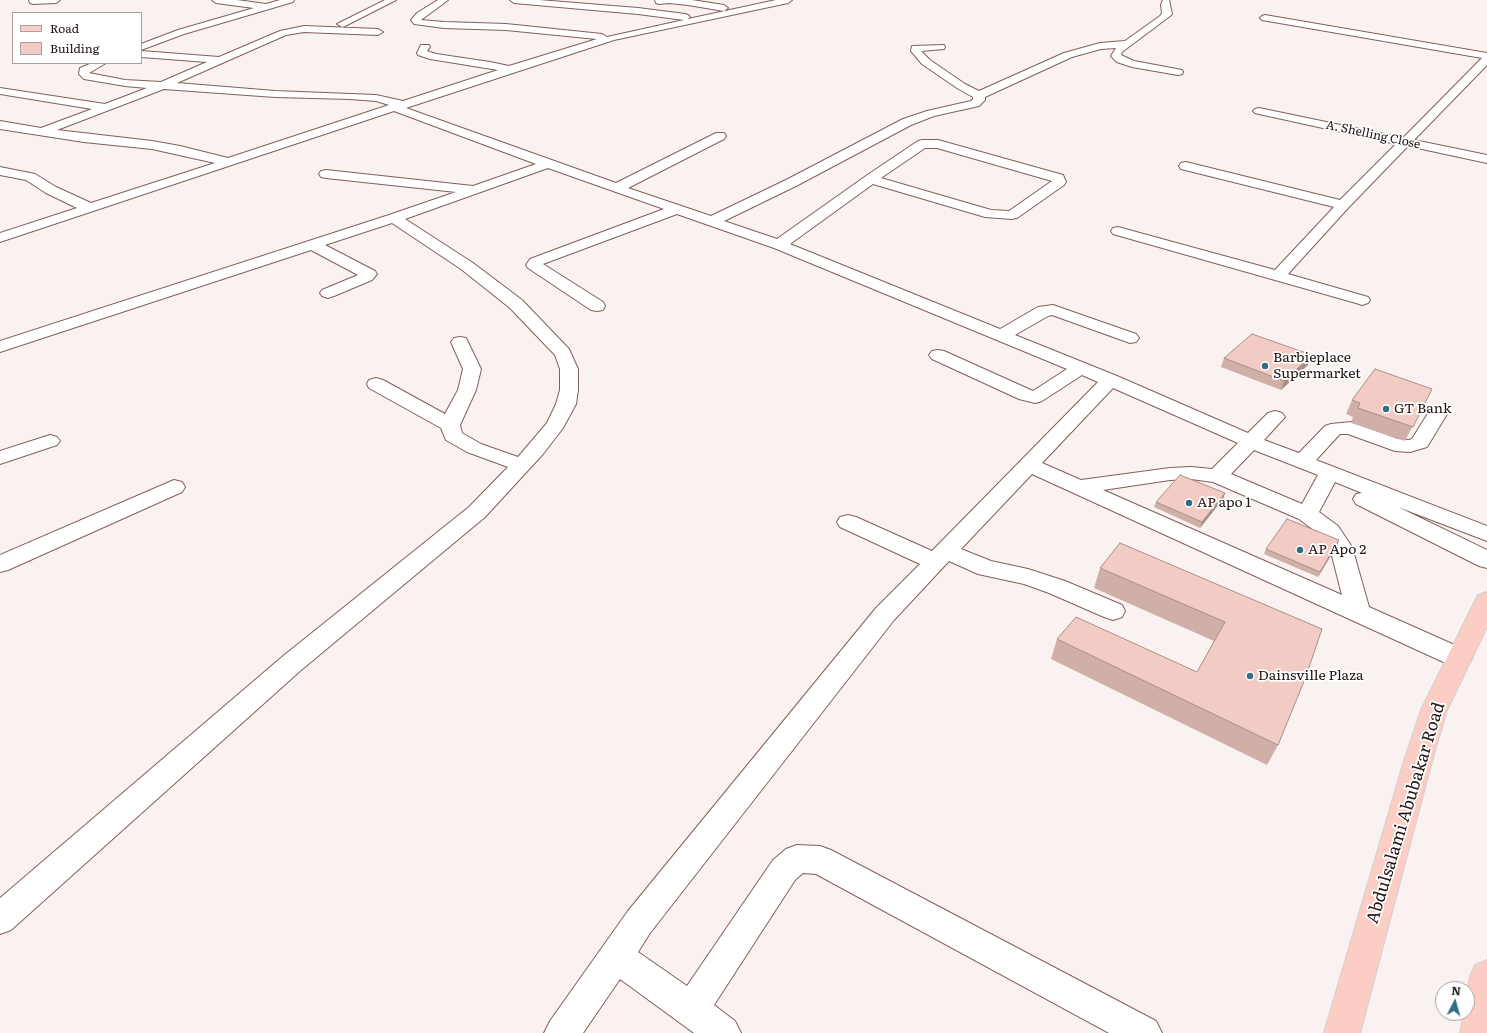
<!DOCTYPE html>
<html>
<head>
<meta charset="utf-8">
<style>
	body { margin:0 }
	#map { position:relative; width:1487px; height:1033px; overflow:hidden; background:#faf2f0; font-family:Literata,serif }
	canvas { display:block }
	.legend { position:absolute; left:12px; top:12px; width:130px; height:52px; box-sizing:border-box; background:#fff; border:1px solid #a6a1a0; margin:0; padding:5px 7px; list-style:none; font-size:12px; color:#201311 }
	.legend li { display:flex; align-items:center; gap:8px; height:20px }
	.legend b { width:20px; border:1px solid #a6a1a0 }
	.north { position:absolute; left:1435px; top:981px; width:40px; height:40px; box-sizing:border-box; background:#fff; border:1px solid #a6a1a0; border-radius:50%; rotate:6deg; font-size:11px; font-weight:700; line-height:16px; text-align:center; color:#201311 }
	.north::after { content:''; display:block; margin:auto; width:14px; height:18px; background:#306e84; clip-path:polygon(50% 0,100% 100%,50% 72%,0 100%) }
</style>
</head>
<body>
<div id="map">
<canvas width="1487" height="1033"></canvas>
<ul class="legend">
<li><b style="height:5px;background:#fccdc4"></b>Road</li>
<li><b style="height:11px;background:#f2ccc4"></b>Building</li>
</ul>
<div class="north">N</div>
</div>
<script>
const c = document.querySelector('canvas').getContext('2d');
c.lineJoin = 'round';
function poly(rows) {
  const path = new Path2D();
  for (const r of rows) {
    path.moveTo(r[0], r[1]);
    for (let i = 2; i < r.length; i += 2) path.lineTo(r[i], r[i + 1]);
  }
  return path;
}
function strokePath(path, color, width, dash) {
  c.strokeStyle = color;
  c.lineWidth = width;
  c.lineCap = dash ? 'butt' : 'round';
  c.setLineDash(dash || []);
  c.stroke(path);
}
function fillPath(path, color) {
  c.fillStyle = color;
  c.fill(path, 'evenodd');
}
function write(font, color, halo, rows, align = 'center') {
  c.font = font + ' Literata,serif';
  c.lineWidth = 3.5;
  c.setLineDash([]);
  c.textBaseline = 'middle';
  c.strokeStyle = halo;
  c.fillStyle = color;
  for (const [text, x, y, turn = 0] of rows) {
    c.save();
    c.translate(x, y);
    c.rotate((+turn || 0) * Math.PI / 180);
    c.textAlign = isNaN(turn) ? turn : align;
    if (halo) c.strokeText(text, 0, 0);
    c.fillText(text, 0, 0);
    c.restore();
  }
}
const minor = poly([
	[29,0,60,0,56,3,33,4,30,3,29,0],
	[212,0,237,0,266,4,280,0,294,0,293,2,184,34,141,50,141,44,178,30,254,8,216,3,212,0],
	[385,0,396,0,345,26,342,27,337,24,385,0],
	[438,0,448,0,421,20,444,22,506,24,602,34,607,37,684,20,638,14,514,3,510,0,539,0,638,8,685,14,688,15,690,17,688,19,776,0,792,0,788,3,614,40,406,108,616,183,716,133,724,133,726,136,724,139,628,188,711,216,786,180,903,119,927,111,971,101,973,99,973,97,957,88,922,64,911,51,912,46,944,45,945,47,944,49,921,51,930,60,965,84,979,91,1064,53,1100,43,1125,41,1160,16,1162,13,1161,5,1162,2,1163,0,1169,0,1172,14,1170,16,1122,52,1121,55,1134,61,1182,70,1183,72,1182,74,1178,75,1132,67,1117,62,1111,56,1116,48,1101,49,1072,57,985,97,985,100,979,106,934,116,911,125,796,186,724,221,777,239,866,176,918,141,922,140,938,140,1063,175,1066,182,1064,185,1017,218,1012,219,985,217,873,184,790,244,1000,329,1038,307,1053,305,1136,334,1139,338,1136,342,1130,343,1052,315,1048,316,1015,335,1117,376,1248,433,1268,413,1275,411,1282,413,1285,417,1264,440,1299,453,1325,426,1331,424,1351,422,1398,439,1409,440,1412,439,1430,410,1437,408,1444,410,1447,414,1427,447,1410,452,1395,451,1348,434,1340,434,1316,460,1487,526,1487,541,1398,507,1487,550,1487,568,1479,566,1356,504,1353,499,1356,494,1362,493,1335,482,1319,512,1338,526,1352,547,1369,607,1468,651,1472,658,1468,665,1459,668,1450,665,1032,474,961,549,991,561,1028,569,1065,581,1122,605,1125,611,1122,617,1113,620,1104,617,1049,593,1024,584,978,574,949,561,894,620,650,933,638,952,687,986,773,860,786,849,797,845,820,846,831,850,1156,1021,1162,1033,1109,1033,816,874,803,873,795,880,714,1005,735,1021,741,1033,694,1033,620,979,583,1033,544,1033,550,1021,628,911,876,608,920,564,840,527,837,522,840,517,848,515,856,517,932,551,1098,382,1082,375,1042,401,1035,403,1019,399,932,359,929,355,932,351,938,350,944,351,1033,391,1067,369,774,248,677,214,543,264,603,302,605,306,603,310,597,311,591,310,528,268,526,265,530,259,664,209,548,168,405,219,473,263,522,300,569,349,578,369,578,390,576,404,563,428,543,454,485,517,300,671,11,930,0,934,0,898,282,657,469,507,508,467,467,452,446,440,441,428,369,388,367,384,369,380,376,378,383,380,445,414,458,390,463,369,451,342,454,338,460,337,466,338,481,369,476,390,460,425,462,433,481,444,518,457,547,423,556,404,560,390,560,369,555,355,510,308,461,269,392,223,325,245,375,271,377,274,372,280,334,296,328,298,322,296,320,293,322,290,358,275,311,250,0,352,0,341,389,215,456,192,326,178,321,177,319,174,321,171,326,170,473,186,536,164,394,111,0,242,0,233,77,208,46,193,26,180,0,175,0,167,35,174,56,187,91,203,215,163,152,149,84,142,0,129,0,121,41,128,92,109,0,94,0,88,105,104,147,88,125,86,84,79,79,74,80,68,92,63,106,63,89,73,125,80,161,82,207,62,141,57,141,51,219,57,280,31,304,26,378,29,383,32,378,35,304,32,286,35,177,83,275,91,376,95,403,101,498,70,430,59,418,55,417,53,421,45,429,45,430,47,427,51,436,54,490,62,509,66,597,39,506,30,444,28,414,24,411,20,417,13,438,0],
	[164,89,275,97,350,99,376,101,389,105,228,158,180,146,152,141,57,130,164,89],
	[925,148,937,148,1052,181,1009,211,991,210,881,178,925,148],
	[1113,388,1238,443,1212,469,1191,467,1170,468,1081,480,1042,463,1113,388],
	[1254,450,1318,475,1302,504,1231,474,1254,450],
	[1191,479,1213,482,1299,519,1322,536,1330,548,1342,595,1103,490,1170,480,1191,479],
	[655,0,692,0,724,5,728,8,724,11,688,5,669,3,659,4,656,3,655,0],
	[1265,15,1487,53,1487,65,1414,140,1487,155,1487,163,1408,146,1348,208,1288,274,1368,297,1370,300,1368,303,1362,305,1356,303,1113,234,1111,231,1113,228,1118,227,1275,270,1334,207,1181,169,1179,166,1181,163,1186,162,1340,200,1396,144,1259,114,1255,113,1253,111,1255,109,1259,108,1403,138,1482,58,1262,20,1260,18,1262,16,1265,15],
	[50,435,57,437,60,441,57,445,0,464,0,451,50,435],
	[174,480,182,482,185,487,182,492,8,570,0,572,0,555,174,480]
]);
const major = poly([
	[1487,592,1487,627,1447,710,1432,761,1360,1033,1324,1033,1404,761,1421,710,1475,601,1478,595,1487,592],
	[1487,960,1487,1033,1460,1033,1464,1013,1467,1013,1467,995,1470,977,1475,965,1487,960]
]);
strokePath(minor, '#816059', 2);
strokePath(major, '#d2d0cf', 2);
fillPath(minor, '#fff');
fillPath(major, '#fccdc4');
fillPath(poly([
	[1312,355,1308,365,1281,390,1221,367,1224,358],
	[1432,389,1405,441,1351,423,1353,417,1346,414,1352,400],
	[1225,493,1223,499,1200,528,1154,507,1156,502],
	[1339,540,1318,577,1264,554,1266,549],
	[1100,568,1322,629,1278,745,1267,765,1051,659,1057,639,1197,672,1214,641,1094,588]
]), '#d0afa9');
fillPath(poly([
	[1312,355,1308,365,1281,390,1284,381],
	[1225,493,1223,499,1200,528,1202,522],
	[1339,540,1337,546,1318,577,1320,572]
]), '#a98f89');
const building = poly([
	[1252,334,1312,355,1284,381,1224,358,1252,334],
	[1375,369,1432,389,1413,427,1358,408,1360,403,1352,400,1375,369],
	[1180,475,1225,493,1202,522,1156,502,1180,475],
	[1287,519,1339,540,1320,572,1266,549,1287,519],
	[1120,543,1322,629,1305,679,1278,745,1057,639,1076,617,1197,672,1225,622,1100,568,1120,543]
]);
fillPath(building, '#f2ccc4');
strokePath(building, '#a98f89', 1);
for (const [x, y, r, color] of [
	[1265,366,4,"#306e84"],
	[1386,409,4,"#306e84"],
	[1189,503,4,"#306e84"],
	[1300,550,4,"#306e84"],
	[1250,676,4,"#306e84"]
]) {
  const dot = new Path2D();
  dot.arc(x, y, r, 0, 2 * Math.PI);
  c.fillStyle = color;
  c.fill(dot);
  strokePath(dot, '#fff', 1.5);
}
write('12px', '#201311', '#fff', [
	["A. Shelling Close",1373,135,12]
]);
write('14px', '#201311', '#fff', [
	["Barbieplace",1273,358],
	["Supermarket",1273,374],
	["GT Bank",1394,409],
	["AP apo 1",1197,503],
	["AP Apo 2",1308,550],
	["Dainsville Plaza",1258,676]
], 'left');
write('17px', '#201311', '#fff', [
	["Abdulsalami Abubakar Road",1406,813,-73]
]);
</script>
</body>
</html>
